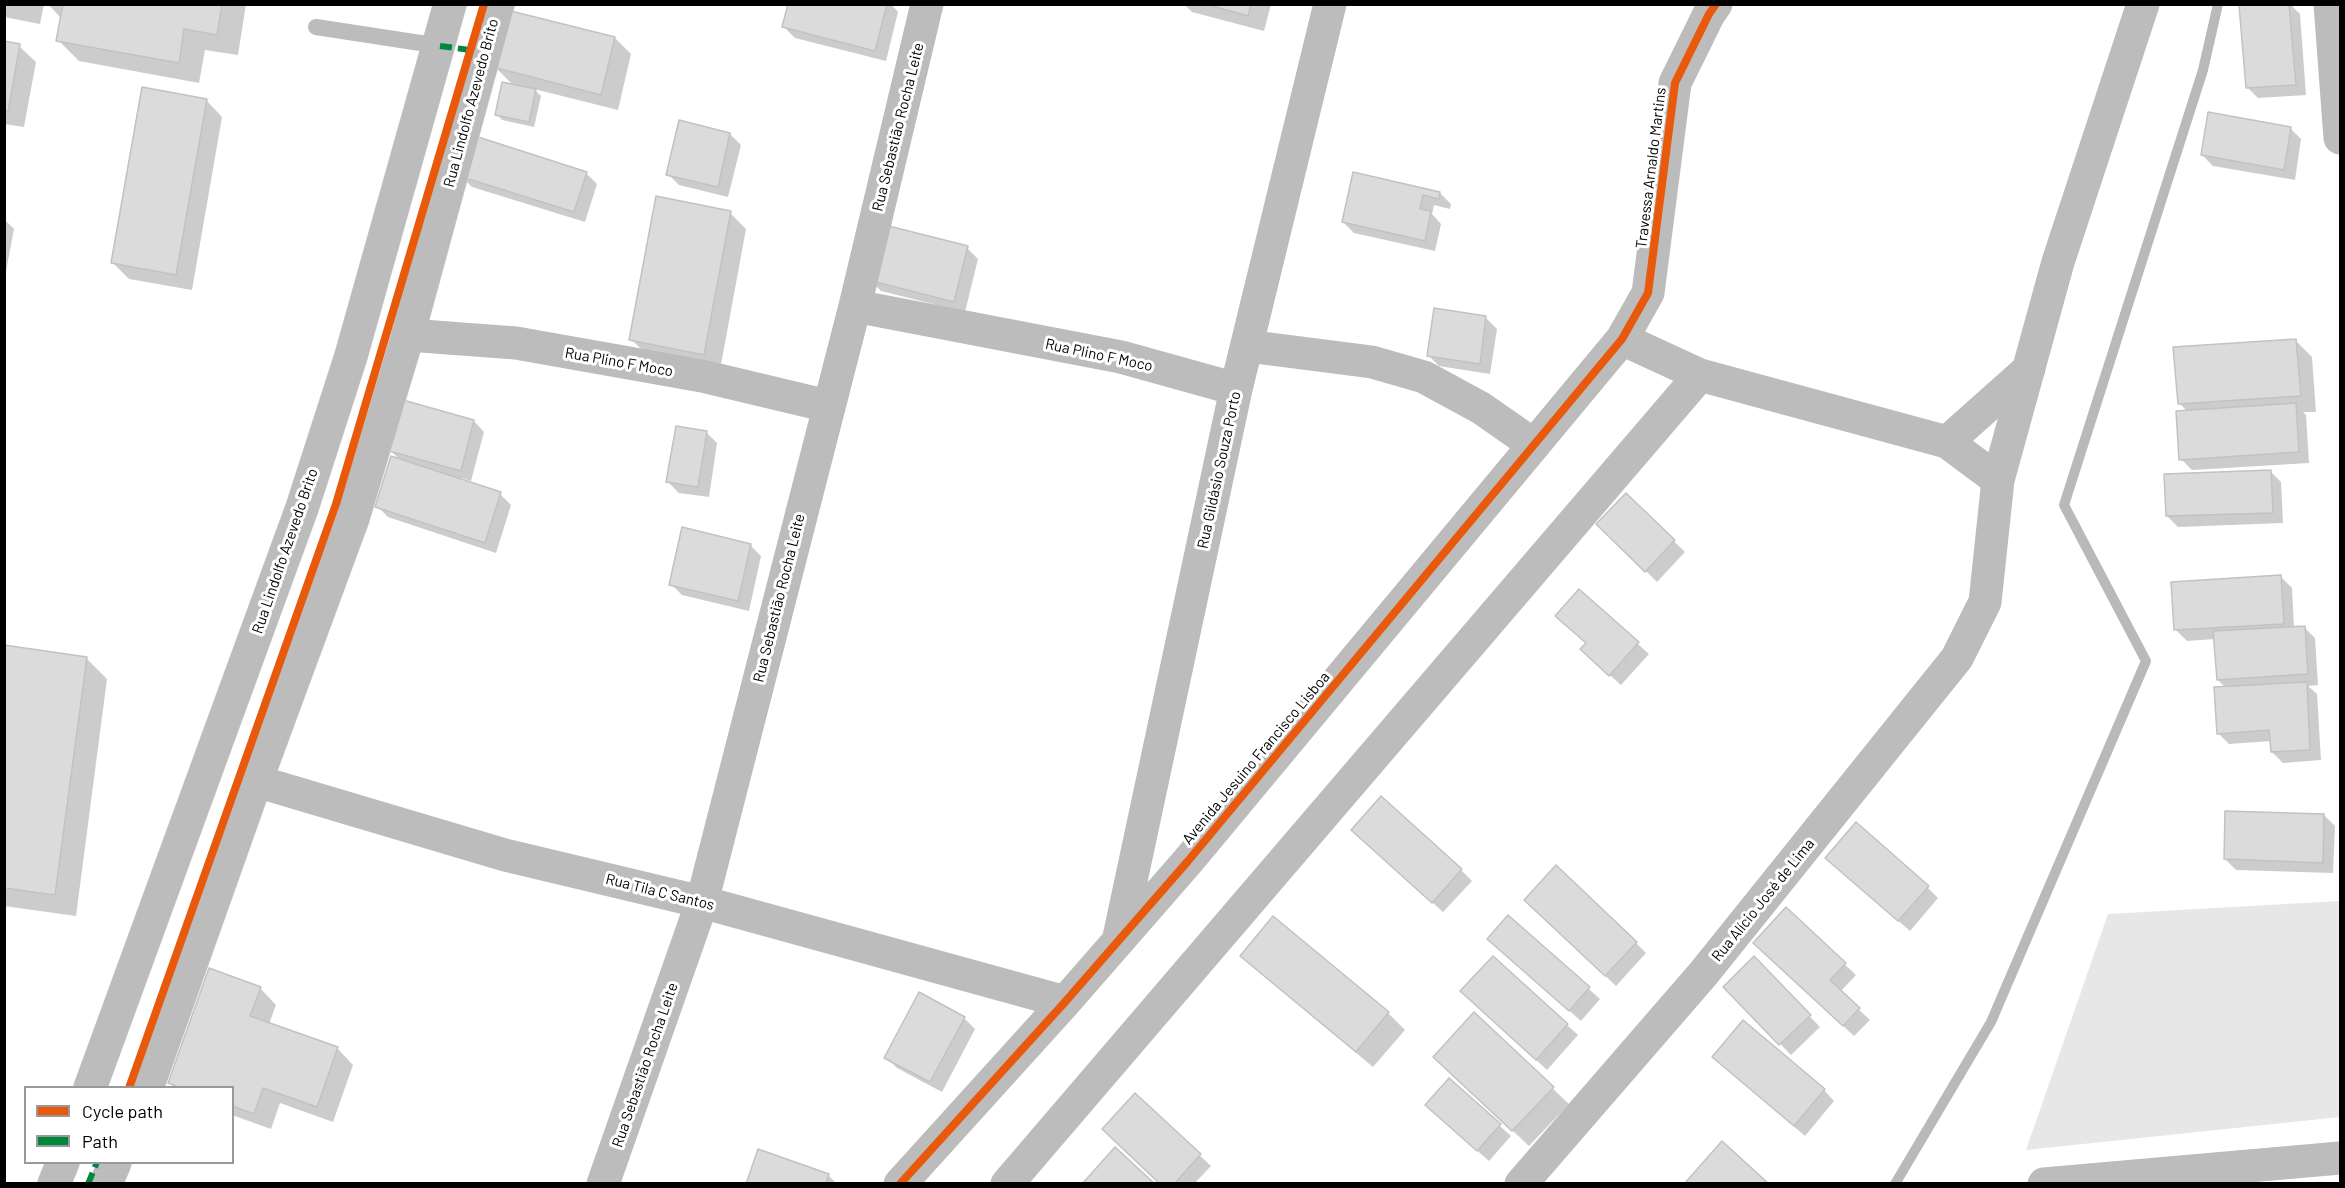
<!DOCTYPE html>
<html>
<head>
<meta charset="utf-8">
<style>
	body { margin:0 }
	#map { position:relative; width:2345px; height:1188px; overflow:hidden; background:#fff; font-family:Barlow,sans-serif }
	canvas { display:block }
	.frame { position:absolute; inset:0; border:6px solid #000; pointer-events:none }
	.legend { position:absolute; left:24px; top:1086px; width:210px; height:78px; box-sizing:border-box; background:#fff; border:2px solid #999; margin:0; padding:8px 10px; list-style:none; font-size:18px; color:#000 }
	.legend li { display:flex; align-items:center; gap:12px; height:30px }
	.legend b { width:30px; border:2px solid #999 }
</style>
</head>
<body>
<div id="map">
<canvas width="2345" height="1188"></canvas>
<div class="frame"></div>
<ul class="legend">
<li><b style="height:8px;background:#e8590c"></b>Cycle path</li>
<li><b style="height:8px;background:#00873e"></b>Path</li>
</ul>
</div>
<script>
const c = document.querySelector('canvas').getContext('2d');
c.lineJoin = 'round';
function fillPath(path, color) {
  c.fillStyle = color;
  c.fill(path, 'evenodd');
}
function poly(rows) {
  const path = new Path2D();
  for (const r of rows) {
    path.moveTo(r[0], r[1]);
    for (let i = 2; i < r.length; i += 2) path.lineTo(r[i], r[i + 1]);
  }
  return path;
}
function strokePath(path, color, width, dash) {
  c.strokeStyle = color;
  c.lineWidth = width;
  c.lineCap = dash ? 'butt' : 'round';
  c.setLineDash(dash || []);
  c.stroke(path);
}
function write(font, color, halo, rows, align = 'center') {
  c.font = font + ' Barlow,sans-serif';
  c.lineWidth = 6;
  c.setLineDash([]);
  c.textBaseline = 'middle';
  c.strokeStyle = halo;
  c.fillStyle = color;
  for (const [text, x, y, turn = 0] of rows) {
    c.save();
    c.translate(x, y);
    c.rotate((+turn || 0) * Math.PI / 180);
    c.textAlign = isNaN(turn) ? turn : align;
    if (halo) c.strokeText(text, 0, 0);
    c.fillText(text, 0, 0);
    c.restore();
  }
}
fillPath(poly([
	[2339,901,2340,922,2340,1117,2026,1150,2108,914]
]), '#e7e7e7');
fillPath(poly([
	[4,4,44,4,40,24,4,17],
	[48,4,246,4,238,55,205,50,199,83,79,61,58,40,62,19],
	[789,4,891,4,898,12,886,61,795,38,784,27],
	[1184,4,1271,4,1264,31,1192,12],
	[2268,4,2290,4,2300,14,2306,95,2258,98,2247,87],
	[615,38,631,54,618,110,534,89,541,96,534,127,502,120,497,114,514,86,495,67],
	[4,43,19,46,36,62,24,127,4,124],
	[206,100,222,117,192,290,129,279,113,263],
	[2290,128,2301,139,2295,180,2213,166,2202,155],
	[730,134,741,145,728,197,679,185,668,174],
	[586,173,597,184,585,222,472,187,461,176],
	[1354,174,1440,193,1451,204,1450,209,1434,205,1432,214,1441,224,1435,251,1354,233,1343,222],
	[730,213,746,229,720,370,647,355,631,339],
	[4,219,14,229,4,282],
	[967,248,978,259,965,312,881,291,870,280],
	[1486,318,1497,329,1490,374,1439,366,1428,355],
	[2296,341,2312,357,2316,412,2303,412,2306,415,2309,463,2192,470,2181,459,2187,411,2179,403],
	[474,421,484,432,471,481,462,478,461,481,500,494,511,505,496,553,388,517,377,506,401,461,391,451],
	[706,432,717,443,709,497,679,493,668,482],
	[2270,471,2281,482,2283,523,2178,527,2167,516],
	[1626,495,1685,552,1657,582,1598,524],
	[750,545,761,556,749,611,682,595,671,584],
	[2281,577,2292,588,2294,628,2304,627,2315,638,2318,685,2308,686,2317,694,2321,760,2283,763,2272,752,2271,741,2229,744,2218,733,2226,688,2218,680,2215,639,2187,641,2176,630],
	[1579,591,1649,654,1621,685,1593,660,1587,644,1568,627],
	[4,647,86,658,107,679,76,916,4,906],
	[2324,815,2335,826,2333,873,2236,870,2225,859],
	[1364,841,1461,870,1472,881,1443,912],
	[1838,868,1927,887,1938,898,1910,931],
	[1786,909,1856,975,1840,992,1870,1020,1854,1036,1766,954],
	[1537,911,1636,943,1646,953,1616,986],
	[1508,917,1600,999,1581,1021,1500,949],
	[1273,918,1388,1013,1405,1030,1373,1067,1259,972,1242,956],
	[1754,958,1820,1027,1791,1055,1725,987],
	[260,988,276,1005,269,1024,337,1048,353,1065,333,1122,280,1103,271,1129,232,1115,232,1088,175,1088,170,1082],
	[1473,1002,1567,1025,1578,1035,1547,1070],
	[1474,1014,1569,1104,1529,1146,1451,1073],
	[964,1018,975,1029,942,1092,897,1068,886,1057],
	[1725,1068,1824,1090,1834,1101,1805,1136],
	[1449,1080,1511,1136,1489,1161,1438,1116],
	[1135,1095,1211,1166,1194,1184,1161,1184],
	[759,1151,829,1176,837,1184,747,1184]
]), '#0003');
strokePath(poly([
	[1895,1184,1991,1022,2146,661,2064,505,2203,70,2218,4]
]), '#b9b9b9', 10);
const building = poly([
	[63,4,222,4,217,35,184,29,179,63,56,41,63,4],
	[788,4,887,4,875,51,782,27,788,4],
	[1205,4,1251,4,1248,16,1205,4],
	[2289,4,2296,85,2246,88,2239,5,2289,4],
	[507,10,615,37,601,95,493,67,507,10],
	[4,41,20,44,8,112,4,111,4,41],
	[502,82,536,89,529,122,495,115,502,82],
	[142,87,207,99,176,275,111,263,142,87],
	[2208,112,2291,127,2284,170,2201,155,2208,112],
	[679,120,730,133,718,187,666,175,679,120],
	[472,135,587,172,574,212,459,176,472,135],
	[1353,172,1440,192,1439,199,1423,195,1420,209,1431,211,1425,241,1342,222,1353,172],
	[656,196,731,211,704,355,629,340,656,196],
	[881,224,968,246,954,302,868,280,881,224],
	[1434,308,1486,316,1480,364,1427,356,1434,308],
	[2296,339,2301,396,2178,404,2173,347,2296,339],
	[403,400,474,420,461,471,389,451,403,400],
	[2296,403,2299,452,2179,460,2176,411,2296,403],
	[676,426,707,431,698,487,666,482,676,426],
	[391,456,501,492,485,543,375,507,391,456],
	[2271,470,2273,513,2166,516,2164,474,2271,470],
	[1626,493,1675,540,1645,572,1596,524,1626,493],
	[682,527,751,544,738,601,669,585,682,527],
	[2281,575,2284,624,2174,630,2171,582,2281,575],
	[1579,589,1639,642,1609,676,1580,649,1586,643,1555,616,1579,589],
	[2305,626,2308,674,2217,680,2213,631,2305,626],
	[4,645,87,657,55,895,4,888,4,645],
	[2307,682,2310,750,2271,752,2269,730,2217,734,2214,687,2307,682],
	[1381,796,1462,869,1432,903,1351,830,1381,796],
	[2225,811,2324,814,2323,863,2224,859,2225,811],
	[1856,822,1929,886,1898,921,1825,858,1856,822],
	[1556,865,1637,942,1605,976,1524,900,1556,865],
	[1786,907,1846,963,1830,980,1860,1008,1843,1026,1753,943,1786,907],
	[1508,915,1590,987,1569,1011,1487,939,1508,915],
	[1273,916,1389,1012,1356,1052,1240,956,1273,916],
	[1493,956,1568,1024,1536,1060,1460,991,1493,956],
	[1754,956,1811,1015,1779,1045,1723,987,1754,956],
	[209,968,261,987,250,1016,338,1047,317,1107,263,1088,254,1114,232,1106,232,1088,181,1088,168,1083,209,968],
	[919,992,965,1017,930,1082,884,1058,919,992],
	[1474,1012,1554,1087,1512,1131,1433,1057,1474,1012],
	[1743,1020,1825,1089,1794,1126,1712,1057,1743,1020],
	[1449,1078,1501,1124,1477,1151,1425,1105,1449,1078],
	[1135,1093,1201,1154,1174,1184,1160,1184,1102,1129,1135,1093],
	[1722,1141,1769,1184,1684,1184,1722,1141],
	[1115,1147,1155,1184,1082,1184,1115,1147],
	[758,1149,829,1174,826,1184,746,1184,758,1149]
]);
fillPath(building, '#dbdbdb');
strokePath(building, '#c2c2c2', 1.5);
const primary = poly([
	[90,1088,302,508,351,356,450,4],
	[147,1088,256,781,353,518,408,335,498,4],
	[54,1184,63,1162],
	[106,1184,115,1162]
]);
strokePath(primary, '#dbdbdb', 34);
strokePath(poly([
	[316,27,440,46]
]), '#bcbcbc', 16);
strokePath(poly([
	[2330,4,2340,138],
	[855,306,1121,357,1236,389],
	[408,335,516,343,702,376,828,406],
	[1622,339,1700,375,1947,442,2029,369],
	[1247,346,1372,362,1424,377,1481,408,1534,445],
	[1947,442,1998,480],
	[256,781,505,855,702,902,1065,1002],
	[1119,937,1236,389,1330,4],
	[603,1184,702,902,855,306,927,4],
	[900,1184,1065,1002,1188,861,1622,339,1648,293,1675,83,1709,14,1716,4],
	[1007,1184,1700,375],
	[1521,1184,1703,974,1957,658,1985,602,1998,480,2058,262,2143,4],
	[2044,1184,2340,1158]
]), '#bcbcbc', 33);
strokePath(primary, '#bcbcbc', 33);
strokePath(poly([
	[440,46,470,50],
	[88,1184,97,1162]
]), '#00873e', 6, [12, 6]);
strokePath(poly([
	[129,1088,336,504,484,4],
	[900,1184,1065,1002,1188,861,1622,339,1648,293,1675,83,1709,14,1716,4]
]), '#e8590c', 8);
write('15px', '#000', '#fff', [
	["Rua Lindolfo Azevedo Brito",471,103,-75],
	["Rua Sebastião Rocha Leite",898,127,-76],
	["Travessa Arnaldo Martins",1651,168,-83],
	["Rua Plino F Moco",1099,355,12],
	["Rua Plino F Moco",619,362,10],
	["Rua Gildásio Souza Porto",1219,470,-78],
	["Rua Lindolfo Azevedo Brito",285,551,-71],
	["Rua Sebastião Rocha Leite",779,598,-76],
	["Avenida Jesuino Francisco Lisboa",1256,758,-50],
	["Rua Tila C Santos",660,892,14],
	["Rua Alício José de Lima",1763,900,-51],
	["Rua Sebastião Rocha Leite",645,1065,-71]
]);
</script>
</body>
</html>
